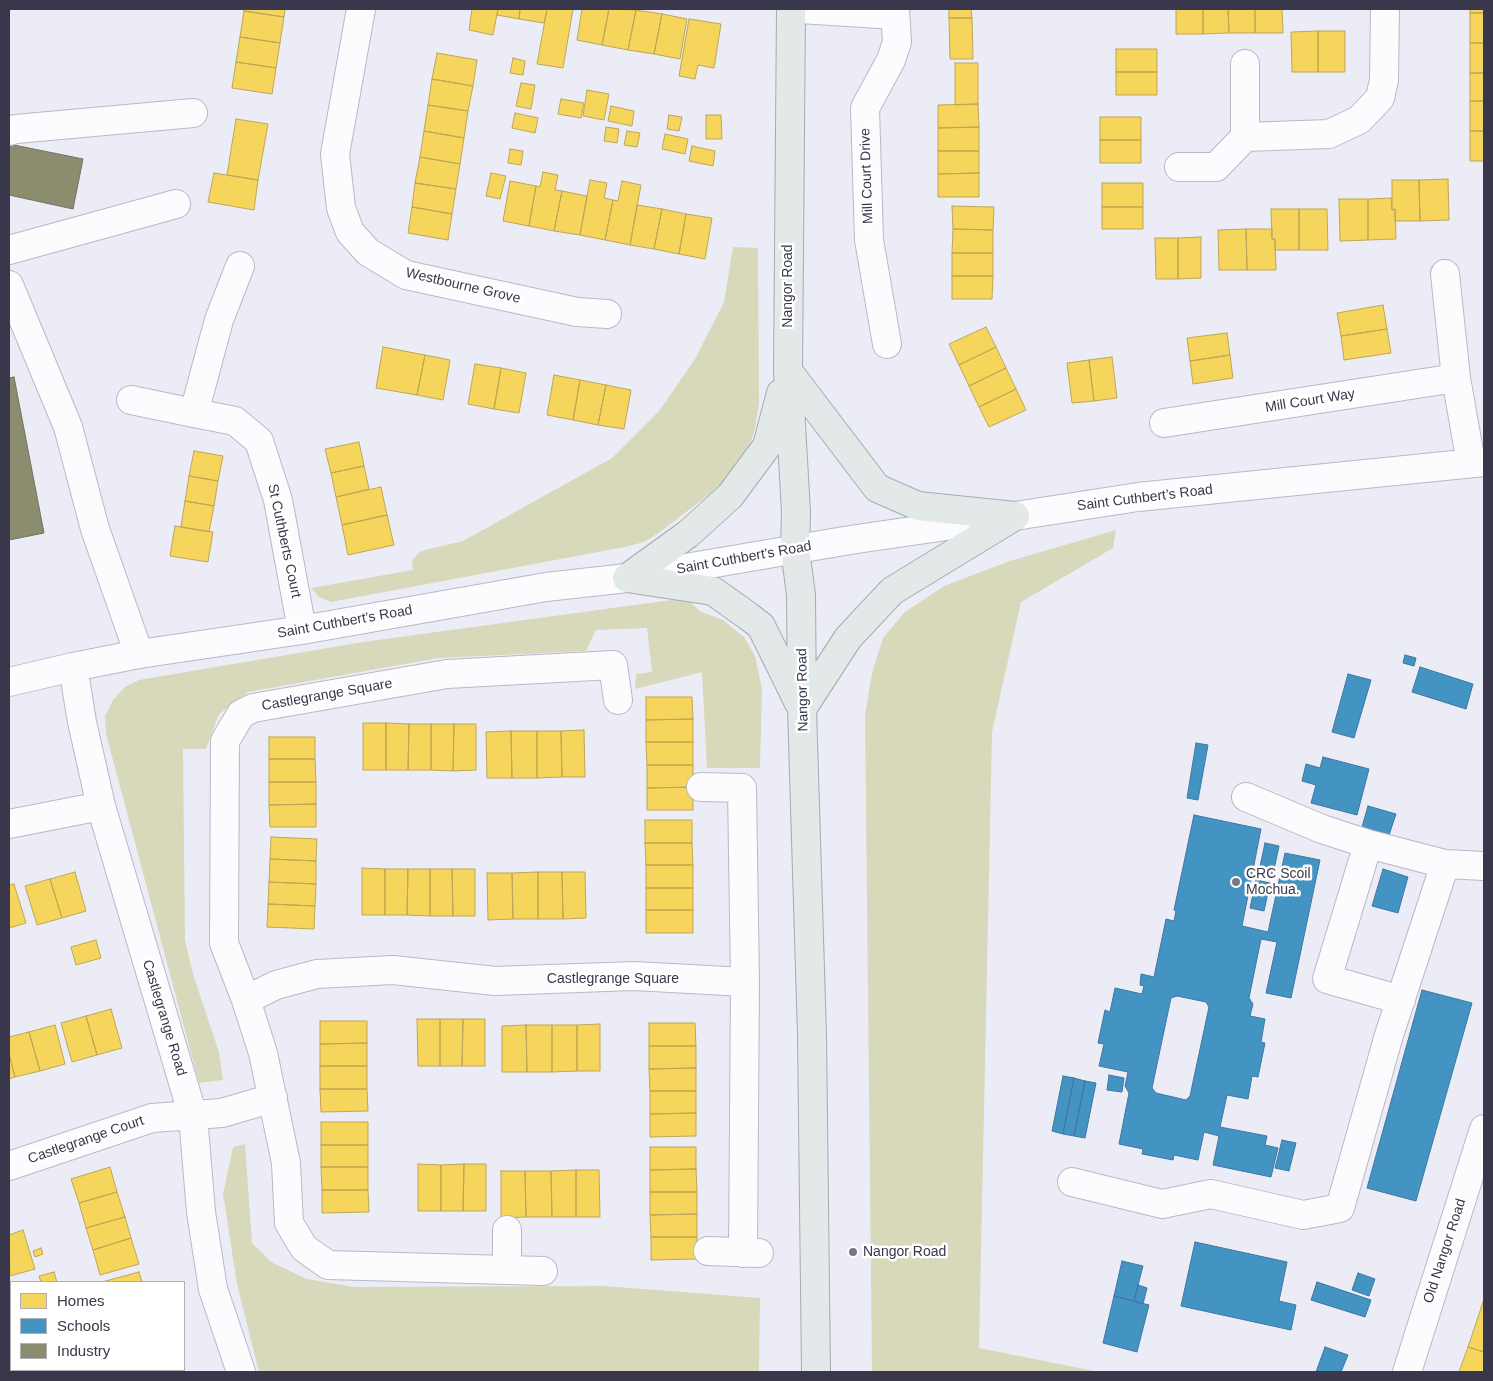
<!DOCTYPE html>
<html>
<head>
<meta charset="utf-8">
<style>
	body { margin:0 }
	#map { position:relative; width:1493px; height:1381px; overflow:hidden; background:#ececf7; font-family:Helvetica,sans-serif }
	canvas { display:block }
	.frame { position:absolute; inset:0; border:10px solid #39374b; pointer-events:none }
	.legend { position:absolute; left:10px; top:1281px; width:175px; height:90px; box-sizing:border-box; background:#fff; border:1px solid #b0afb7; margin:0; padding:6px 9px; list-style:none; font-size:15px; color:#39374b }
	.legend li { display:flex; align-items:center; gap:10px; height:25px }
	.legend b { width:25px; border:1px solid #b0afb7 }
</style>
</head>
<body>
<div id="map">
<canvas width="1493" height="1381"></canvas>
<div class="frame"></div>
<ul class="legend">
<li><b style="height:14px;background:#f6d55c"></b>Homes</li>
<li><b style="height:14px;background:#4393c3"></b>Schools</li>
<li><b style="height:14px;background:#8c8c6e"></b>Industry</li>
</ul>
</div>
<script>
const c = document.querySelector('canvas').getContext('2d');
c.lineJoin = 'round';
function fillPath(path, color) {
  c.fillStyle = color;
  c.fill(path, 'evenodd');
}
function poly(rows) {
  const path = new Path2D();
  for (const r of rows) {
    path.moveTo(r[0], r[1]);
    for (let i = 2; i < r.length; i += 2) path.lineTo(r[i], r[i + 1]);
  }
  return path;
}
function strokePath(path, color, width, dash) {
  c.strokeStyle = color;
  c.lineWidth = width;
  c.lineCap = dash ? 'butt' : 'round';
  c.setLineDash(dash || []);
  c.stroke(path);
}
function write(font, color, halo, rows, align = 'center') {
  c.font = font + ' Helvetica,sans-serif';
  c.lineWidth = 5;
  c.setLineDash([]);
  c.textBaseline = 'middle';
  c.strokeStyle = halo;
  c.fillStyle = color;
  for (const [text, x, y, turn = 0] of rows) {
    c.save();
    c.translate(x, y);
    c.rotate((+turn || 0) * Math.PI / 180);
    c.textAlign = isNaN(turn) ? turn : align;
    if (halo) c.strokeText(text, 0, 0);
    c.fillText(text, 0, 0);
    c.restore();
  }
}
fillPath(poly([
	[733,247,758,248,759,403,755,429,748,450,736,469,720,486,660,532,644,542,625,547,331,602,319,597,311,588,413,570,412,560,421,551,463,541,612,458,660,410,695,359,724,302],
	[1116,530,1113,548,1021,602,992,732,979,1348,1099,1372,872,1372,865,716,872,673,883,638,905,612,944,586,1010,561],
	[686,598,701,612,723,620,744,637,755,656,762,689,760,768,707,768,702,672,635,689,636,674,652,672,647,628,596,630,586,651,439,658,248,692,219,714,206,749,183,749,185,940,193,974,219,1052,223,1080,199,1083,106,734,105,716,113,700,125,687,139,680,363,642],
	[245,1144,252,1243,271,1262,307,1279,354,1287,604,1286,760,1298,759,1372,259,1372,237,1284,223,1194,233,1147]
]), '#d8d9ba');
const homes = poly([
	[244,9,285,9,284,17,244,11,244,9],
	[472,9,498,9,493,35,469,30,472,9],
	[498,9,520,9,519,19,497,15,498,9],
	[520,9,547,9,544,23,519,19,520,9],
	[547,9,573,9,563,68,537,64,547,9],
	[582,9,609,9,602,45,577,40,582,9],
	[609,9,636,10,628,50,602,45,609,9],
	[949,9,971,9,972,18,949,18,949,9],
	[1176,9,1203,9,1203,34,1176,34,1176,9],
	[1203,9,1228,9,1229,33,1203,34,1203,9],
	[1228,9,1255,9,1255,33,1229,33,1228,9],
	[1255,9,1282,9,1283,33,1255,33,1255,9],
	[1470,9,1484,9,1484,13,1470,13,1470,9],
	[636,10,662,14,654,54,628,50,636,10],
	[244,11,284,17,280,43,240,37,244,11],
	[1470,13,1484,13,1484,43,1470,43,1470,13],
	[662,14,687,19,680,59,654,54,662,14],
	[949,18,972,18,973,59,950,59,949,18],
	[689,19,721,24,714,68,698,65,695,79,679,76,689,19],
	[1318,31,1318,72,1292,72,1291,32,1318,31],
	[1318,31,1345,31,1345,72,1318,72,1318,31],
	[240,37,280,43,276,68,236,62,240,37],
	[1470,43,1484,43,1484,73,1470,73,1470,43],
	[1116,49,1157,49,1157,72,1116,72,1116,49],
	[437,53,477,60,473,86,432,79,437,53],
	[513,58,525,61,523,75,510,73,513,58],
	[236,62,276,68,272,94,232,88,236,62],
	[955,63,978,63,978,104,955,105,955,63],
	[1116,72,1157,72,1157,95,1116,95,1116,72],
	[1470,73,1484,73,1484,101,1470,101,1470,73],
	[432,79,473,86,468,111,428,105,432,79],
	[521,83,535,85,531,109,516,106,521,83],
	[587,90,609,94,604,120,583,116,587,90],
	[561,99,584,103,581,118,558,114,561,99],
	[1470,101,1484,101,1484,131,1470,131,1470,101],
	[978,104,979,127,938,128,938,105,978,104],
	[428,105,468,111,464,138,424,131,428,105],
	[611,106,634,111,632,126,608,121,611,106],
	[515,113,538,118,535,133,512,128,515,113],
	[669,115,682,117,679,131,667,129,669,115],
	[706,115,721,115,722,139,706,139,706,115],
	[1100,117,1141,117,1141,140,1100,140,1100,117],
	[236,119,268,124,258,180,227,175,236,119],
	[606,127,619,129,617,143,604,141,606,127],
	[979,127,979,151,938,151,938,128,979,127],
	[424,131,464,138,460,164,420,157,424,131],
	[627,131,640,133,637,147,624,145,627,131],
	[1470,131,1484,131,1484,161,1470,161,1470,131],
	[665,134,688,139,685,154,662,149,665,134],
	[1100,140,1141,140,1141,163,1100,163,1100,140],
	[692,146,715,151,713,166,689,161,692,146],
	[510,149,523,151,521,165,508,163,510,149],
	[938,151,979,151,979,173,938,174,938,151],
	[420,157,460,164,456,189,415,183,420,157],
	[543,172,558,175,555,190,562,191,554,231,529,226,536,186,540,187,543,172],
	[214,173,258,180,254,210,208,202,214,173],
	[491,173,506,176,500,199,486,196,491,173],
	[979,173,979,197,938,197,938,174,979,173],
	[1448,179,1449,220,1420,221,1419,180,1448,179],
	[590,180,607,183,604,198,613,200,605,240,580,235,590,180],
	[1392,180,1419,180,1420,221,1395,221,1395,209,1392,210,1392,180],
	[510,181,536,186,529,226,503,221,510,181],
	[622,181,641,185,630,245,605,240,613,200,618,201,622,181],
	[415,183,456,189,452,214,412,207,415,183],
	[1102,183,1143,183,1143,207,1102,207,1102,183],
	[562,191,587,196,580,235,554,231,562,191],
	[1391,198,1392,210,1395,209,1396,239,1368,240,1368,199,1391,198],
	[1339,199,1368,199,1368,240,1340,241,1339,199],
	[637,205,662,209,654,249,630,245,637,205],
	[952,206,994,207,993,230,953,229,952,206],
	[412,207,452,214,448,240,408,233,412,207],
	[1102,207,1143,207,1143,229,1102,229,1102,207],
	[662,209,686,214,679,254,654,249,662,209],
	[1271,209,1299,209,1299,250,1275,250,1275,239,1272,239,1271,209],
	[1299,209,1327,209,1328,250,1299,250,1299,209],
	[686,214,712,218,705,259,679,254,686,214],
	[953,229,993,230,993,253,952,253,953,229],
	[1246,229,1247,270,1219,270,1218,230,1246,229],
	[1246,229,1272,229,1272,239,1275,239,1276,270,1247,270,1246,229],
	[1201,237,1201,278,1178,279,1178,238,1201,237],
	[1155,238,1178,238,1178,279,1156,279,1155,238],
	[952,253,993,253,993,276,952,276,952,253],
	[952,276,993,276,992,299,952,299,952,276],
	[1383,305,1387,329,1341,336,1337,313,1383,305],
	[986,327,996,347,959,365,949,344,986,327],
	[1387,329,1391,353,1344,360,1341,336,1387,329],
	[1227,333,1230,355,1190,361,1187,338,1227,333],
	[383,347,425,355,417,395,376,388,383,347],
	[996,347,1006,368,969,386,959,365,996,347],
	[425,355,450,360,443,400,417,395,425,355],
	[1230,355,1233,378,1193,384,1190,361,1230,355],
	[1112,357,1117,398,1094,401,1089,360,1112,357],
	[1089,360,1094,401,1072,403,1067,363,1089,360],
	[475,364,501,368,494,409,468,404,475,364],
	[501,368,526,373,519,413,494,409,501,368],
	[1006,368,1016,389,979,407,969,386,1006,368],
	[554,375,580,380,573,420,547,415,554,375],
	[580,380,606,385,598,425,573,420,580,380],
	[606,385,631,390,624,429,598,425,606,385],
	[1016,389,1026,410,989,427,979,407,1016,389],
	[359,442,364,466,331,473,325,449,359,442],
	[194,451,223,456,218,481,189,476,194,451],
	[364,466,369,489,336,497,331,473,364,466],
	[189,476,218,481,214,506,185,501,189,476],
	[381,487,387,515,342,525,336,497,381,487],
	[185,501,214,506,209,532,181,527,185,501],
	[387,515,394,545,348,555,342,525,387,515],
	[175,526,213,532,208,562,170,556,175,526],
	[646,697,692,697,693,719,646,720,646,697],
	[693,719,693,742,646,742,646,720,693,719],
	[363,723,386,723,386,770,363,770,363,723],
	[386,723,409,724,408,770,386,770,386,723],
	[409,724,431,724,431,770,408,770,409,724],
	[431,724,454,724,453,771,431,770,431,724],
	[454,724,476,724,476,770,453,771,454,724],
	[584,730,585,777,562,777,561,731,584,730],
	[511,731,512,778,487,778,486,732,511,731],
	[511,731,537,731,537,778,512,778,511,731],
	[537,731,561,731,562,777,537,778,537,731],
	[269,737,315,737,315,759,269,759,269,737],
	[646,742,693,742,693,765,647,765,646,742],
	[269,759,315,759,316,782,269,782,269,759],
	[647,765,693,765,693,787,647,788,647,765],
	[269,782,316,782,316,804,269,805,269,782],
	[693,787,693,810,647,810,647,788,693,787],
	[316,804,316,827,270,827,269,805,316,804],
	[645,820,692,820,692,843,645,843,645,820],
	[271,837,317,839,316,861,270,859,271,837],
	[645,843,692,843,693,865,646,865,645,843],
	[270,859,316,861,316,884,269,882,270,859],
	[646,865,693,865,693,888,646,888,646,865],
	[362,868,385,869,385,915,362,915,362,868],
	[385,869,408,869,407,915,385,915,385,869],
	[408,869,430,869,430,916,407,915,408,869],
	[430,869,452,869,453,916,430,916,430,869],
	[452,869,475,869,475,916,453,916,452,869],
	[75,872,86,911,62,918,50,879,75,872],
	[538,872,562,872,563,919,538,919,538,872],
	[538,872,538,919,513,919,512,873,538,872],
	[562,872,585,872,586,918,563,919,562,872],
	[487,873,512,873,513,919,488,920,487,873],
	[50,879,62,918,37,925,25,886,50,879],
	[269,882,316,884,315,906,268,904,269,882],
	[14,884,26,923,9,928,9,885,14,884],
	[646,888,693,888,693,910,646,910,646,888],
	[268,904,315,906,314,929,267,927,268,904],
	[646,910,693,910,693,933,646,933,646,910],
	[96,940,101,958,76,965,71,947,96,940],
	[111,1009,122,1048,97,1055,86,1016,111,1009],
	[86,1016,97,1055,72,1062,61,1023,86,1016],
	[417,1019,440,1019,440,1066,418,1066,417,1019],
	[440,1019,463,1019,462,1066,440,1066,440,1019],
	[463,1019,485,1019,485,1066,462,1066,463,1019],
	[320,1021,367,1021,367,1043,320,1044,320,1021],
	[649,1023,695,1023,696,1046,649,1046,649,1023],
	[600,1024,600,1071,577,1071,577,1025,600,1024],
	[55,1025,65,1064,40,1071,29,1032,55,1025],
	[526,1025,552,1025,552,1072,527,1072,526,1025],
	[526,1025,527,1072,502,1072,502,1026,526,1025],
	[552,1025,577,1025,577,1071,552,1072,552,1025],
	[29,1032,40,1071,15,1077,9,1054,9,1037,29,1032],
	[367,1043,367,1066,320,1066,320,1044,367,1043],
	[649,1046,696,1046,696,1068,649,1069,649,1046],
	[9,1054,15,1077,9,1079,9,1054],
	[320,1066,367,1066,367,1089,320,1089,320,1066],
	[696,1068,696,1091,650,1091,649,1069,696,1068],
	[320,1089,367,1089,368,1111,321,1112,320,1089],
	[650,1091,696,1091,696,1113,650,1114,650,1091],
	[696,1113,696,1136,650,1137,650,1114,696,1113],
	[321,1122,368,1122,368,1145,321,1145,321,1122],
	[321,1145,368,1145,368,1167,321,1167,321,1145],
	[650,1147,696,1147,696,1169,650,1170,650,1147],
	[418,1164,441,1165,441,1211,418,1211,418,1164],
	[464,1164,463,1211,441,1211,441,1165,464,1164],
	[464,1164,486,1164,486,1211,463,1211,464,1164],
	[110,1167,117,1192,79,1203,71,1179,110,1167],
	[321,1167,368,1167,368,1190,322,1190,321,1167],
	[696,1169,697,1192,650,1192,650,1170,696,1169],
	[576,1170,599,1170,600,1217,576,1217,576,1170],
	[576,1170,576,1217,552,1217,551,1171,576,1170],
	[501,1171,525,1171,526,1217,501,1218,501,1171],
	[525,1171,551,1171,552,1217,526,1217,525,1171],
	[322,1190,368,1190,369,1212,322,1213,322,1190],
	[117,1192,125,1217,86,1228,79,1203,117,1192],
	[650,1192,697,1192,697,1214,650,1215,650,1192],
	[697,1214,697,1237,651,1237,650,1215,697,1214],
	[125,1217,131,1238,93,1250,86,1228,125,1217],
	[23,1230,35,1269,10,1276,9,1235,23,1230],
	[651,1237,697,1237,697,1259,651,1260,651,1237],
	[131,1238,139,1264,100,1275,93,1250,131,1238],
	[41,1248,43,1254,35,1257,33,1251,41,1248],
	[54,1272,57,1282,41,1282,39,1276,54,1272],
	[139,1272,142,1282,102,1282,139,1272],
	[1484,1299,1484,1352,1468,1347,1484,1299],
	[9,1331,11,1331,11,1355,9,1356,9,1331],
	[1468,1347,1484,1352,1484,1372,1459,1372,1468,1347],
	[121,1370,164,1370,164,1372,122,1372,121,1370]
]);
fillPath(homes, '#f6d55c');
strokePath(homes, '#bda657', 1);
const schools = poly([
	[1405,655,1416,658,1414,666,1403,663,1405,655],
	[1420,667,1473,684,1466,709,1412,692,1420,667],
	[1348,674,1371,680,1354,738,1332,732,1348,674],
	[1196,743,1208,745,1198,800,1187,798,1196,743],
	[1323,757,1369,769,1357,815,1311,803,1316,785,1302,781,1306,764,1320,768,1323,757],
	[1368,806,1396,814,1389,835,1362,827,1368,806],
	[1194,815,1261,829,1242,926,1268,932,1285,853,1320,860,1291,998,1266,993,1277,942,1261,939,1249,998,1253,1004,1250,1016,1265,1019,1261,1042,1265,1043,1258,1077,1252,1076,1248,1099,1227,1095,1220,1127,1267,1136,1265,1145,1278,1148,1271,1177,1213,1165,1219,1136,1204,1132,1198,1160,1174,1155,1173,1160,1142,1154,1143,1149,1119,1144,1129,1093,1125,1086,1128,1072,1099,1066,1104,1044,1098,1043,1105,1010,1110,1012,1115,988,1142,994,1144,986,1140,985,1141,974,1154,977,1166,919,1174,921,1176,911,1174,910,1194,815],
	[1177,996,1206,1002,1209,1007,1190,1096,1186,1100,1156,1093,1152,1088,1171,998,1177,996],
	[1265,843,1279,846,1273,874,1259,871,1265,843],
	[1383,869,1408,877,1398,913,1372,906,1383,869],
	[1256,880,1270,883,1264,911,1250,908,1256,880],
	[1422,990,1472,1003,1416,1201,1367,1188,1422,990],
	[1109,1075,1124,1078,1122,1092,1107,1090,1109,1075],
	[1063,1076,1074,1078,1063,1134,1052,1131,1063,1076],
	[1074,1078,1085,1081,1074,1136,1063,1134,1074,1078],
	[1085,1081,1096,1083,1085,1138,1074,1136,1085,1081],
	[1282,1140,1296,1143,1289,1171,1275,1168,1282,1140],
	[1195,1242,1287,1262,1279,1301,1296,1305,1291,1330,1181,1306,1195,1242],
	[1122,1261,1143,1266,1134,1301,1114,1296,1122,1261],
	[1358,1273,1375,1279,1369,1296,1352,1290,1358,1273],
	[1317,1282,1371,1300,1365,1317,1311,1300,1317,1282],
	[1138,1285,1147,1288,1143,1304,1134,1301,1138,1285],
	[1114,1296,1149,1305,1137,1352,1103,1343,1114,1296],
	[1325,1347,1348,1355,1341,1372,1316,1372,1325,1347]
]);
fillPath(schools, '#4393c3');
strokePath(schools, '#40779f', 1);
const industry = poly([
	[9,144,83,159,73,209,9,195,9,144],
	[14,377,44,533,9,540,9,378,14,377]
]);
fillPath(industry, '#8c8c6e');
strokePath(industry, '#737264', 1);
const minor = poly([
	[361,9,335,154,341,208,350,232,368,252,406,275,577,312,607,314],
	[800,9,895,15],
	[9,131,16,129,193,113],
	[1245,137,1329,134,1359,120,1380,98,1384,80,1385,9],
	[1179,167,1216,167,1245,137,1245,64],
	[9,250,176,204],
	[240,266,219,320,194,413,235,421,259,441,278,500,302,630],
	[1445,274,1456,378],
	[9,285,68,427,95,529,139,654],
	[887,344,869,240,865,108,891,60,897,42,895,9],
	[131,400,194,413],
	[1164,423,1456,378,1471,463],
	[73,667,82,722,101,806,193,1116,201,1212,213,1289,241,1372],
	[9,682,73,667,139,654,302,630,546,587,627,578,850,540,1015,516,1138,497,1484,462],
	[701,787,742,788,745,982,743,1253],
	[1246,797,1322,829,1368,844],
	[9,824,101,806],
	[246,1000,276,985,317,974,393,970,495,981,634,976,745,982],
	[1401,1000,1327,979,1368,844,1445,864,1484,866],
	[9,1166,152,1118,222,1113,273,1098],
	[1072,1182,1162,1204,1211,1194,1303,1215,1340,1208,1389,1035,1445,864],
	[507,1230,507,1269],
	[708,1251,759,1253],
	[543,1271,328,1265,304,1248,289,1223,286,1163,263,1053,246,1000,224,943,225,741,241,714,253,708,447,674,613,665,618,700],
	[1407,1372,1484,1129]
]);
const major = poly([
	[791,9,788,371,796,512,795,549,801,595,802,709,812,1035,816,1372],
	[788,371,877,488,918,506,1015,516],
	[627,578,688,534,730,496,767,446,781,393],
	[627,578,713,591,748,616,761,626,799,703],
	[802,709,848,638,892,591,1015,516]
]);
strokePath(minor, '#b9b8c7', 30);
strokePath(major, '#a2adb0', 30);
strokePath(minor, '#fcfcfe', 28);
strokePath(major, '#e2e9e8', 28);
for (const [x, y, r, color] of [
	[1236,882,5,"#787687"],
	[853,1252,5,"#787687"]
]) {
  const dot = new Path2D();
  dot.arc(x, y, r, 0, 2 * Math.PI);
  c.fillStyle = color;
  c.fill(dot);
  strokePath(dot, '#fff', 2);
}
write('14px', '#39374b', '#fff', [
	["Mill Court Drive",867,176,-92],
	["Westbourne Grove",463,286,13],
	["Nangor Road",788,286,-90],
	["Mill Court Way",1310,401,-9],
	["Saint Cuthbert’s Road",1145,498,-7],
	["St Cuthberts Court",284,541,78],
	["Saint Cuthbert’s Road",744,558,-10],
	["Saint Cuthbert’s Road",345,622,-10],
	["Nangor Road",803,690,-91],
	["Castlegrange Square",327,695,-10],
	["Castlegrange Square",613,979],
	["Castlegrange Road",164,1018,73],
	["Castlegrange Court",86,1140,-19],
	["Old Nangor Road",1445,1251,-72]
]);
write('14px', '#39374b', '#fff', [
	["CRC Scoil",1246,874],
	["Mochua.",1246,890],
	["Nangor Road",863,1252]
], 'left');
</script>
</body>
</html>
